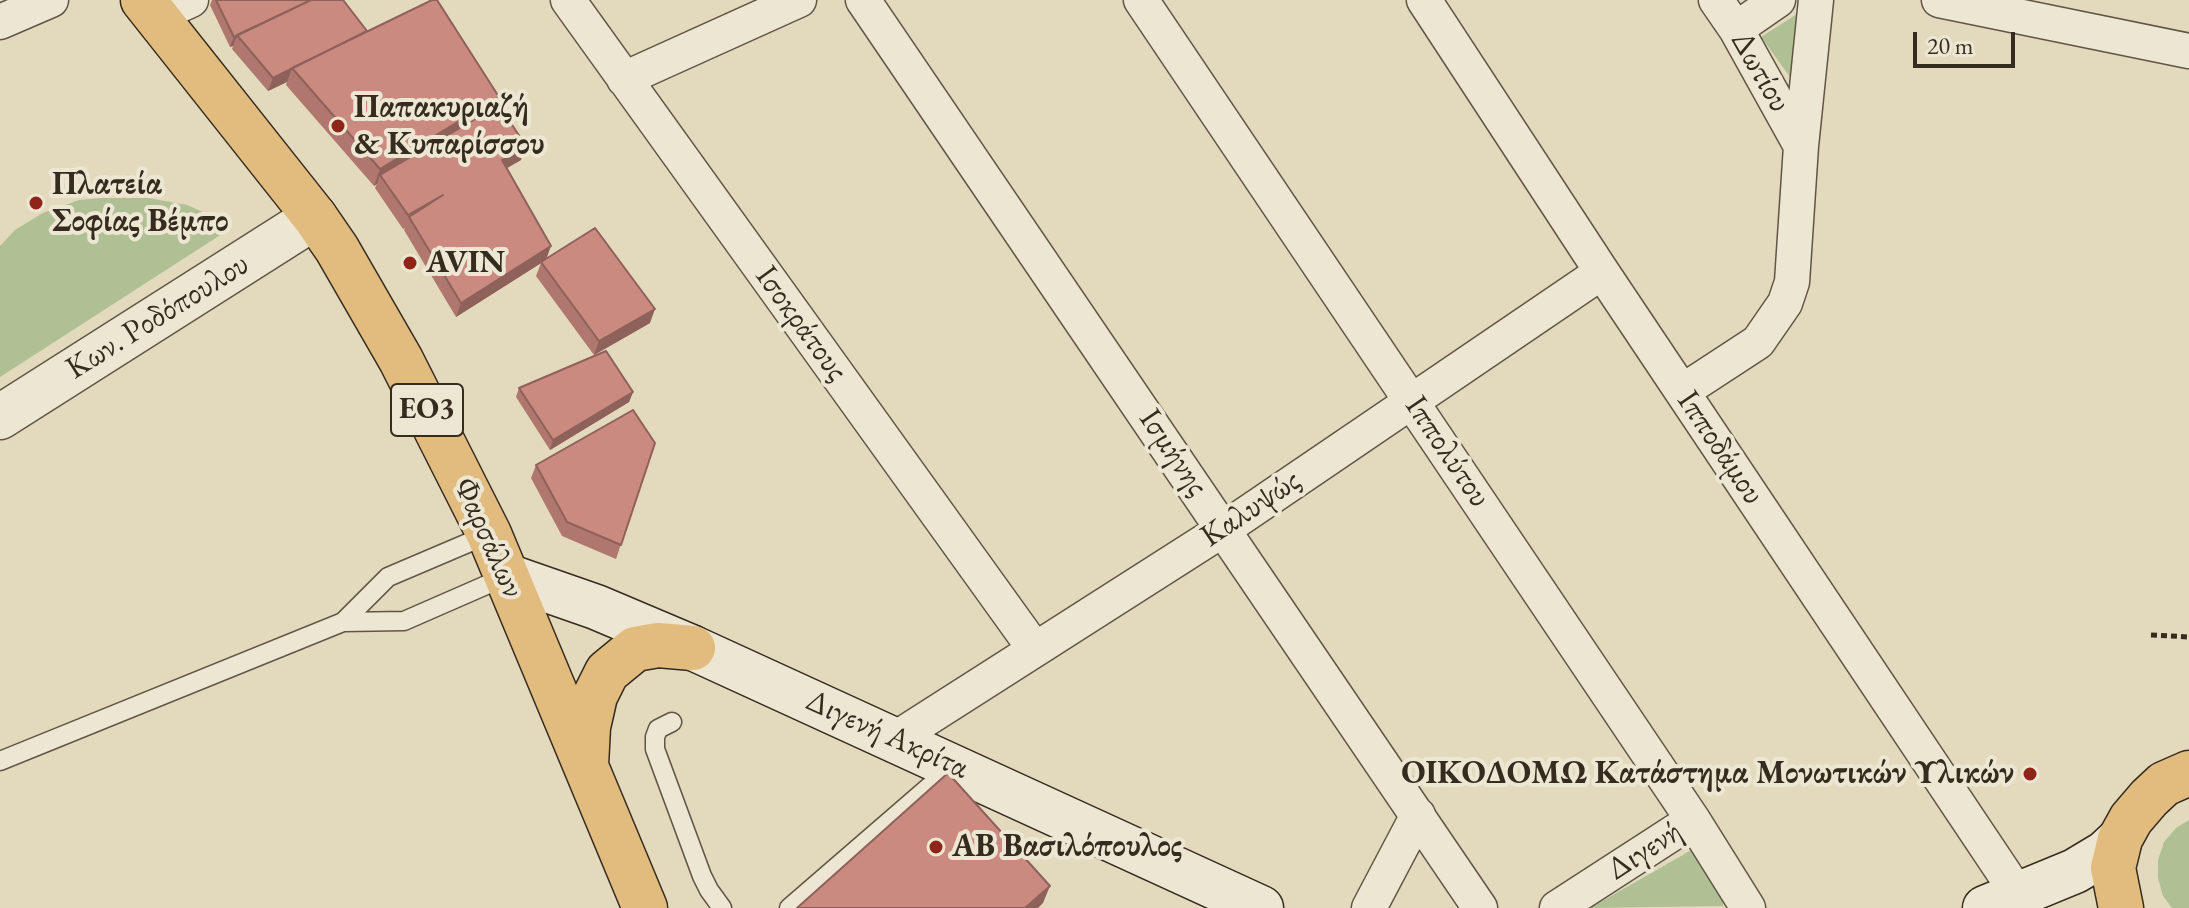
<!DOCTYPE html>
<html>
<head>
<meta charset="utf-8">
<style>
	body { margin:0 }
	#map { position:relative; width:2189px; height:908px; overflow:hidden; background:#e3d9bc; font-family:"EB Garamond",serif }
	canvas { display:block }
	.scale { position:absolute; left:1913px; top:32px; width:102px; height:36px; box-sizing:border-box; border:4px solid #362b1f; border-top:0; padding-left:10px; font-size:24px; line-height:28px; white-space:nowrap; color:#362b1f; -webkit-text-stroke:6px #ede6d3; paint-order:stroke }
</style>
</head>
<body>
<div id="map">
<canvas width="2189" height="908"></canvas>
<div class="scale">20 m</div>
</div>
<script>
const c = document.querySelector('canvas').getContext('2d');
c.lineJoin = 'round';
function fillPath(path, color) {
  c.fillStyle = color;
  c.fill(path, 'evenodd');
}
function poly(rows) {
  const path = new Path2D();
  for (const r of rows) {
    path.moveTo(r[0], r[1]);
    for (let i = 2; i < r.length; i += 2) path.lineTo(r[i], r[i + 1]);
  }
  return path;
}
function strokePath(path, color, width, dash) {
  c.strokeStyle = color;
  c.lineWidth = width;
  c.lineCap = dash ? 'butt' : 'round';
  c.setLineDash(dash || []);
  c.stroke(path);
}
function write(font, color, halo, rows, align = 'center') {
  c.font = font + ' "EB Garamond",serif';
  c.lineWidth = 8;
  c.setLineDash([]);
  c.textBaseline = 'middle';
  c.strokeStyle = halo;
  c.fillStyle = color;
  for (const [text, x, y, turn = 0] of rows) {
    c.save();
    c.translate(x, y);
    c.rotate((+turn || 0) * Math.PI / 180);
    c.textAlign = isNaN(turn) ? turn : align;
    if (halo) c.strokeText(text, 0, 0);
    c.fillText(text, 0, 0);
    c.restore();
  }
}
fillPath(poly([
	[1797,14,1799,19,1793,81,1761,37],
	[101,198,148,198,187,205,205,213,225,232,0,377,0,246,15,230,43,213,79,200],
	[2189,820,2189,908,2172,908,2163,896,2158,878,2158,860,2164,842,2176,828],
	[1695,848,1723,890,1723,906,1590,908]
]), '#afc094');
const service = poly([
	[343,622,388,577,489,534],
	[672,722,658,729,655,737,655,749,702,876,709,890,722,908],
	[0,761,343,622,404,621,507,576],
	[789,908,952,767]
]);
const minor = poly([
	[568,0,1034,648],
	[863,0,1480,908],
	[1141,0,1693,820,1748,908],
	[1424,0,1602,272,2018,894],
	[1716,0,1736,29,1801,146],
	[1939,0,2189,51],
	[156,16,191,0],
	[0,22,51,0],
	[1736,29,1778,0],
	[624,79,799,0],
	[1683,391,1758,342,1785,303,1792,282,1801,146,1816,0],
	[895,739,1224,529,1602,272],
	[1369,908,1418,815],
	[1557,908,1693,820]
]);
const tertiary = poly([
	[0,417,315,217]
]);
const secondary = poly([
	[507,576,596,607,693,648,1261,908],
	[1985,908,2075,871,2105,853,2120,839]
]);
const primary = poly([
	[143,0,315,217,337,249,401,360,489,534,645,908],
	[586,765,588,727,595,696,607,672,635,649,658,645,693,648],
	[2121,908,2113,868,2120,839,2131,819,2149,798,2164,784,2189,773]
]);
strokePath(service, '#615646', 21);
strokePath(minor, '#615646', 37);
strokePath(tertiary, '#615646', 47);
strokePath(secondary, '#362b1f', 47);
strokePath(primary, '#362b1f', 47);
strokePath(poly([
	[2151,635,2189,637]
]), '#362b1f', 5, [6, 4]);
strokePath(service, '#ede6d3', 18);
strokePath(minor, '#ede6d3', 34);
strokePath(tertiary, '#ede6d3', 44);
strokePath(secondary, '#ede6d3', 44);
strokePath(primary, '#e2bc7e', 44);
fillPath(poly([
	[212,0,343,0,367,31,499,97,495,107,521,160,506,168,546,259,650,323,594,355,536,276,541,263,456,317,404,230,405,228,403,229,375,188,377,184,374,186,286,85,287,82,268,91,232,49,233,46,230,47,210,5],
	[519,388,633,392,629,402,550,450,516,397],
	[655,443,616,559,562,536,531,478,536,465]
]), '#af776e');
fillPath(poly([
	[237,36,233,46,230,47,234,37],
	[292,68,287,82,268,91,273,78],
	[499,97,492,114,380,175,377,184,374,186,380,169],
	[526,146,521,160,497,174,502,160],
	[551,246,546,260,456,317,461,303],
	[655,309,650,323,594,355,599,341],
	[633,392,629,402,550,450,553,440],
	[1050,886,1043,903,1038,908,1025,908]
]), '#8e615a');
const building = poly([
	[216,0,311,0,234,37,216,0],
	[311,0,343,0,367,31,273,78,237,35,311,0],
	[432,0,437,0,499,97,380,169,292,68,432,0],
	[499,105,526,146,502,160,551,246,461,303,409,217,443,195,408,215,380,175,499,105],
	[595,228,655,309,599,341,541,262,595,228],
	[606,351,633,392,553,440,519,388,606,351],
	[633,410,655,443,621,545,567,522,536,465,633,410],
	[948,773,1050,886,1025,908,797,908,948,773]
]);
fillPath(building, '#cb8a80');
strokePath(building, '#8e615a', 2);
for (const [x, y, r, color] of [
	[338,126,8,"#8f2418"],
	[36,203,8,"#8f2418"],
	[410,263,8,"#8f2418"],
	[2030,774,8,"#8f2418"],
	[936,847,8,"#8f2418"]
]) {
  const dot = new Path2D();
  dot.arc(x, y, r, 0, 2 * Math.PI);
  c.fillStyle = color;
  c.fill(dot);
  strokePath(dot, '#ede6d3', 3);
}
for (const [x, y, w] of [
	[427,410,72]
]) {
  const box = new Path2D();
  box.roundRect(x - w / 2, y - 26, w, 52, 6);
  c.fillStyle = '#ede6d3';
  c.fill(box);
  strokePath(box, '#362b1f', 2);
}
write('bold 30px', '#362b1f', null, [
	["ΕΟ3",427,410]
]);
write('32px', '#362b1f', '#ede6d3', [
	["Δωτίου",1760,72,60],
	["Κων. Ροδόπουλου",158,317,-32],
	["Ισοκράτους",801,324,54],
	["Ιπποδάμου",1720,448,56],
	["Ιππολύτου",1447,452,56],
	["Ισμήνης",1173,453,56],
	["Καλυψώς",1251,509,-34],
	["Φαρσάλων",488,538,66],
	["Διγενή Ακρίτα",887,735,24],
	["Διγενή",1645,851,-33]
]);
write('bold 32px', '#362b1f', '#ede6d3', [
	["Παπακυριαζή",354,108],
	["& Κυπαρίσσου",354,145],
	["Πλατεία",52,185],
	["Σοφίας Βέμπο",52,222],
	["AVIN",426,263],
	["ΟΙΚΟΔΟΜΩ Κατάστημα Μονωτικών Υλικών",2014,774,"right"],
	["ΑΒ Βασιλόπουλος",952,847]
], 'left');
</script>
</body>
</html>
